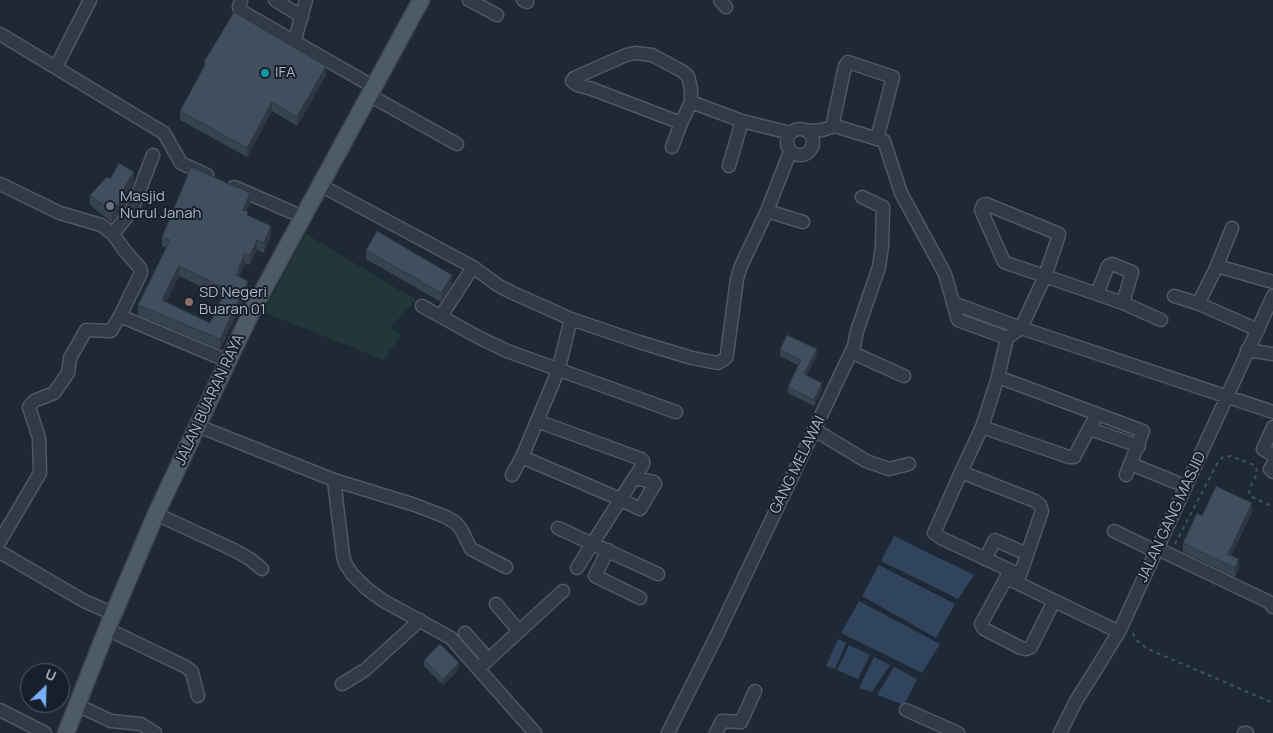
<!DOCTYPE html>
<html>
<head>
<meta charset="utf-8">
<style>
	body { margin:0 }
	#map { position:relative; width:1273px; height:733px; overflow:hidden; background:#1e2935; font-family:Manrope,sans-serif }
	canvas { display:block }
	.north { position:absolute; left:20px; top:663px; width:50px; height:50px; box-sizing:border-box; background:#17202a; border:1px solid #525c68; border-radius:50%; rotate:24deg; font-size:14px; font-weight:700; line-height:20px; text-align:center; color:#abb5c4 }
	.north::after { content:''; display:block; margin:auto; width:18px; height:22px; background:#79affb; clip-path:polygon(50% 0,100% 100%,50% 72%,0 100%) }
</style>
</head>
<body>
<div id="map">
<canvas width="1273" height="733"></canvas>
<div class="north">U</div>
</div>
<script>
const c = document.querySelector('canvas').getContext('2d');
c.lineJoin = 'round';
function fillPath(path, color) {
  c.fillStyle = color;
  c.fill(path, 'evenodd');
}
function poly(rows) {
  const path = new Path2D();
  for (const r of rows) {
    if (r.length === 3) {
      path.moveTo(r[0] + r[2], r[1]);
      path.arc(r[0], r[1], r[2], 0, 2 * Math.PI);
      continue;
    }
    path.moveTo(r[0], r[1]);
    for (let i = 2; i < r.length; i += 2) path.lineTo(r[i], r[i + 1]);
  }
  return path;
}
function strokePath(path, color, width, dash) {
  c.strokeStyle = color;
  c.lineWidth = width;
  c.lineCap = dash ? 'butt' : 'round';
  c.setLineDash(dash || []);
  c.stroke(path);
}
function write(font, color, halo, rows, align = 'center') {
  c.font = font + ' Manrope,sans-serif';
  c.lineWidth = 4;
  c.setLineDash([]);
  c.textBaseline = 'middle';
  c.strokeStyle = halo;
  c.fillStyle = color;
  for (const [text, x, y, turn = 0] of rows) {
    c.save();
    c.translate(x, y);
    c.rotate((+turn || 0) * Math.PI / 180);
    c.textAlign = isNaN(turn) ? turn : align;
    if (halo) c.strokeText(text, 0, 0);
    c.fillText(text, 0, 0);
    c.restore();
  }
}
fillPath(poly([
	[306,234,416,300,391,327,401,335,384,360,263,312]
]), '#213738');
fillPath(poly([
	[894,536,974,575,958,599,881,561],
	[879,565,955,604,936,638,862,596],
	[859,601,940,644,922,673,841,633],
	[838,639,846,643,835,669,826,666],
	[849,645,870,655,858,679,837,670],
	[874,657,890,665,872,692,859,688],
	[894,667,917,679,904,705,877,695]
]), '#30455d');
const minor = poly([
	[241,0,239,7,241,11,374,87],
	[275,0,302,17],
	[469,0,497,15],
	[523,0,527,2],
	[720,0,726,7],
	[0,34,164,133,181,163,207,175],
	[294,43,306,0],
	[635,53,652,55,682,71,688,76,691,89,691,102,681,123,592,89,577,85,572,81,574,78,626,55,635,53],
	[56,67,90,0],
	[369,95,457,144],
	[691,102,742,121,790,133],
	[832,127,845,66,848,62,893,77,877,139],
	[800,142,13],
	[807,131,822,130,835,126,884,141,901,193,945,274,958,320,1007,338],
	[672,147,681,123],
	[729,166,742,121],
	[0,184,60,213,101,225,113,234,125,251,140,268,141,273,120,316,228,361],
	[320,185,473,267,499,286,513,293,571,319,639,342,692,358,718,363,726,358,727,354,737,279,741,266,767,211,790,152],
	[234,187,303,217],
	[767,211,803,222],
	[113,234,132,210,153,155],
	[1217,266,1273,282],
	[1097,294,1108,266,1112,264,1132,272,1123,303],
	[1174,296,1197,303,1258,330],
	[953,303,1021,328,1273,412],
	[1198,304,1216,268,1232,228],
	[422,306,478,337,507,351,676,412],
	[441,316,473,267],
	[1247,350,1273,354],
	[851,352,904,376],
	[998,377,1143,431,1126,475],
	[537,421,641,459,643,461,643,464,577,568],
	[198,426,334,480,343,555,345,563,352,574,366,588,382,600,451,638,535,733],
	[982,427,1069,457,1074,457,1097,414],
	[1273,427,1263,449,1273,455],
	[1090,429,1139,446],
	[815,430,866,461,889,469,909,464],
	[522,457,620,499,640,509,655,484,654,482,634,478],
	[1131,464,1175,482],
	[1273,464,1270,469,1273,472],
	[961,472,1035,501,1040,505,1042,511,1020,575,941,538,934,533,935,531,961,472,982,427,998,377,1007,338,1021,328,1045,276,1058,238,1059,234,986,204,983,205,981,210,1004,262,1009,264,1045,276,1123,303,1161,320],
	[512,475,522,457,558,371,571,319],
	[334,480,415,505,446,517,456,523,461,529,471,549,506,567],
	[156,514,234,550,250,559,262,569],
	[558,528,658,574],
	[1114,531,1157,552],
	[0,541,40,473,39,438,29,407,34,401,54,393,68,373,70,358,86,330,111,331,120,316],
	[1158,549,1269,602,1273,607],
	[608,550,595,576,640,598],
	[0,552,84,601,114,614],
	[985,559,995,540,1027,554],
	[1010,571,981,624,984,629,1021,648,1026,649,1031,647,1054,601],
	[1007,578,1119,632],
	[496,604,519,631],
	[107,629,186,667,192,672,198,696],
	[465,633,488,659],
	[479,668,563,591],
	[342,684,365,670,420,620],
	[77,705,111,721,141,724,155,733],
	[0,710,45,733],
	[906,710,958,733],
	[668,733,715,639,854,346,857,331,879,267,882,246,883,207,862,197],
	[716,733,722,721,741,722,755,691],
	[1060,733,1076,701,1119,632,1273,296],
	[1244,733,1247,733]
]);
const major = poly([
	[66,733,107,629,156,514,228,361,254,307,421,0]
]);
strokePath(minor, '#4f5864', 15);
strokePath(major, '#3b444f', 19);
strokePath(poly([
	[1175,544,1218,462,1223,457,1231,456,1254,465,1256,467,1257,473,1249,490,1250,496,1273,507],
	[1133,633,1136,640,1148,649,1273,703]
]), '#3f5456', 2, [4, 4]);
strokePath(minor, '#313b46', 12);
strokePath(major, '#4f5a67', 16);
fillPath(poly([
	[204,62,326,75,297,126,272,111,247,157,180,120,180,111,204,68],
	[110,179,134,182,126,196,126,204,125,206,112,223,90,205,90,195],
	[250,202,246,211,248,216,271,235,264,253,257,250,250,265,245,263,239,277,248,291,220,349,138,315,138,305,166,248,162,246,162,237],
	[179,276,223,297,210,323,166,302],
	[366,250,452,284,441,302,366,259],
	[780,350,817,355,807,375,822,389,814,406,788,393,788,387,798,365,780,356],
	[1252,512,1231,556,1239,568,1235,577,1183,552,1183,543,1202,516],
	[424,660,459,669,443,685,424,666]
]), '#384351');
fillPath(poly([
	[326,66,326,75,297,126,297,117],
	[272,102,272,111,247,157,247,148],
	[134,172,134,182,126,196,126,204,125,206,112,223,112,212,123,190],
	[250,193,250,202,243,220,243,210],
	[271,226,271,235,264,253,264,243],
	[257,240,257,250,250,265,250,256],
	[245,253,245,263,236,285,236,275],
	[179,266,179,276,162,310,162,300],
	[452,275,452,284,441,302,441,293],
	[248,281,248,291,220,349,220,339],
	[817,349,817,355,804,380,804,374],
	[822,383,822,389,814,406,814,400],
	[1252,503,1252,512,1228,563,1228,554],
	[1239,559,1239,568,1235,577,1235,568],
	[459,663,459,669,443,685,443,679]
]), '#2e3742');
const building = poly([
	[234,12,326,66,297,117,272,102,247,148,180,111,206,63,204,62,234,12],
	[119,163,134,172,123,190,126,193,125,196,112,212,90,195,107,177,110,179,119,163],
	[191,167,250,193,243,210,248,212,247,215,271,226,264,243,257,240,250,256,245,253,236,275,248,281,220,339,138,305,170,240,162,237,191,167],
	[179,266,226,289,210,323,162,300,179,266],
	[377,231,452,275,441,293,366,250,377,231],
	[787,335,817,349,804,374,822,383,814,400,788,387,801,360,780,350,787,335],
	[1216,486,1252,503,1228,554,1239,559,1235,568,1183,543,1197,513,1202,516,1216,486],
	[440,644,459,663,443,679,424,660,440,644]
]);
fillPath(building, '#414e5e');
strokePath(building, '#2e3742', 1);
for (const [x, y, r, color] of [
	[265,73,5,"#0f9aa8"],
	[110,206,5,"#6b7280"],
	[189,302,5,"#8d6e63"]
]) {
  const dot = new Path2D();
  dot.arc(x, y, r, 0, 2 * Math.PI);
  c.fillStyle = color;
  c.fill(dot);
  strokePath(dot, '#17202a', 2);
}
write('15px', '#abb5c4', '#17202a', [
	["IFA",275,73],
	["Masjid",120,197],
	["Nurul Janah",120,214],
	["SD Negeri",199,293],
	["Buaran 01",199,310]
], 'left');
write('15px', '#abb5c4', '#17202a', [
	["JALAN BUARAN RAYA",210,400,-65],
	["GANG MELAWAI",798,465,-64],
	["JALAN GANG MASJID",1172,517,-65]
]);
</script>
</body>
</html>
